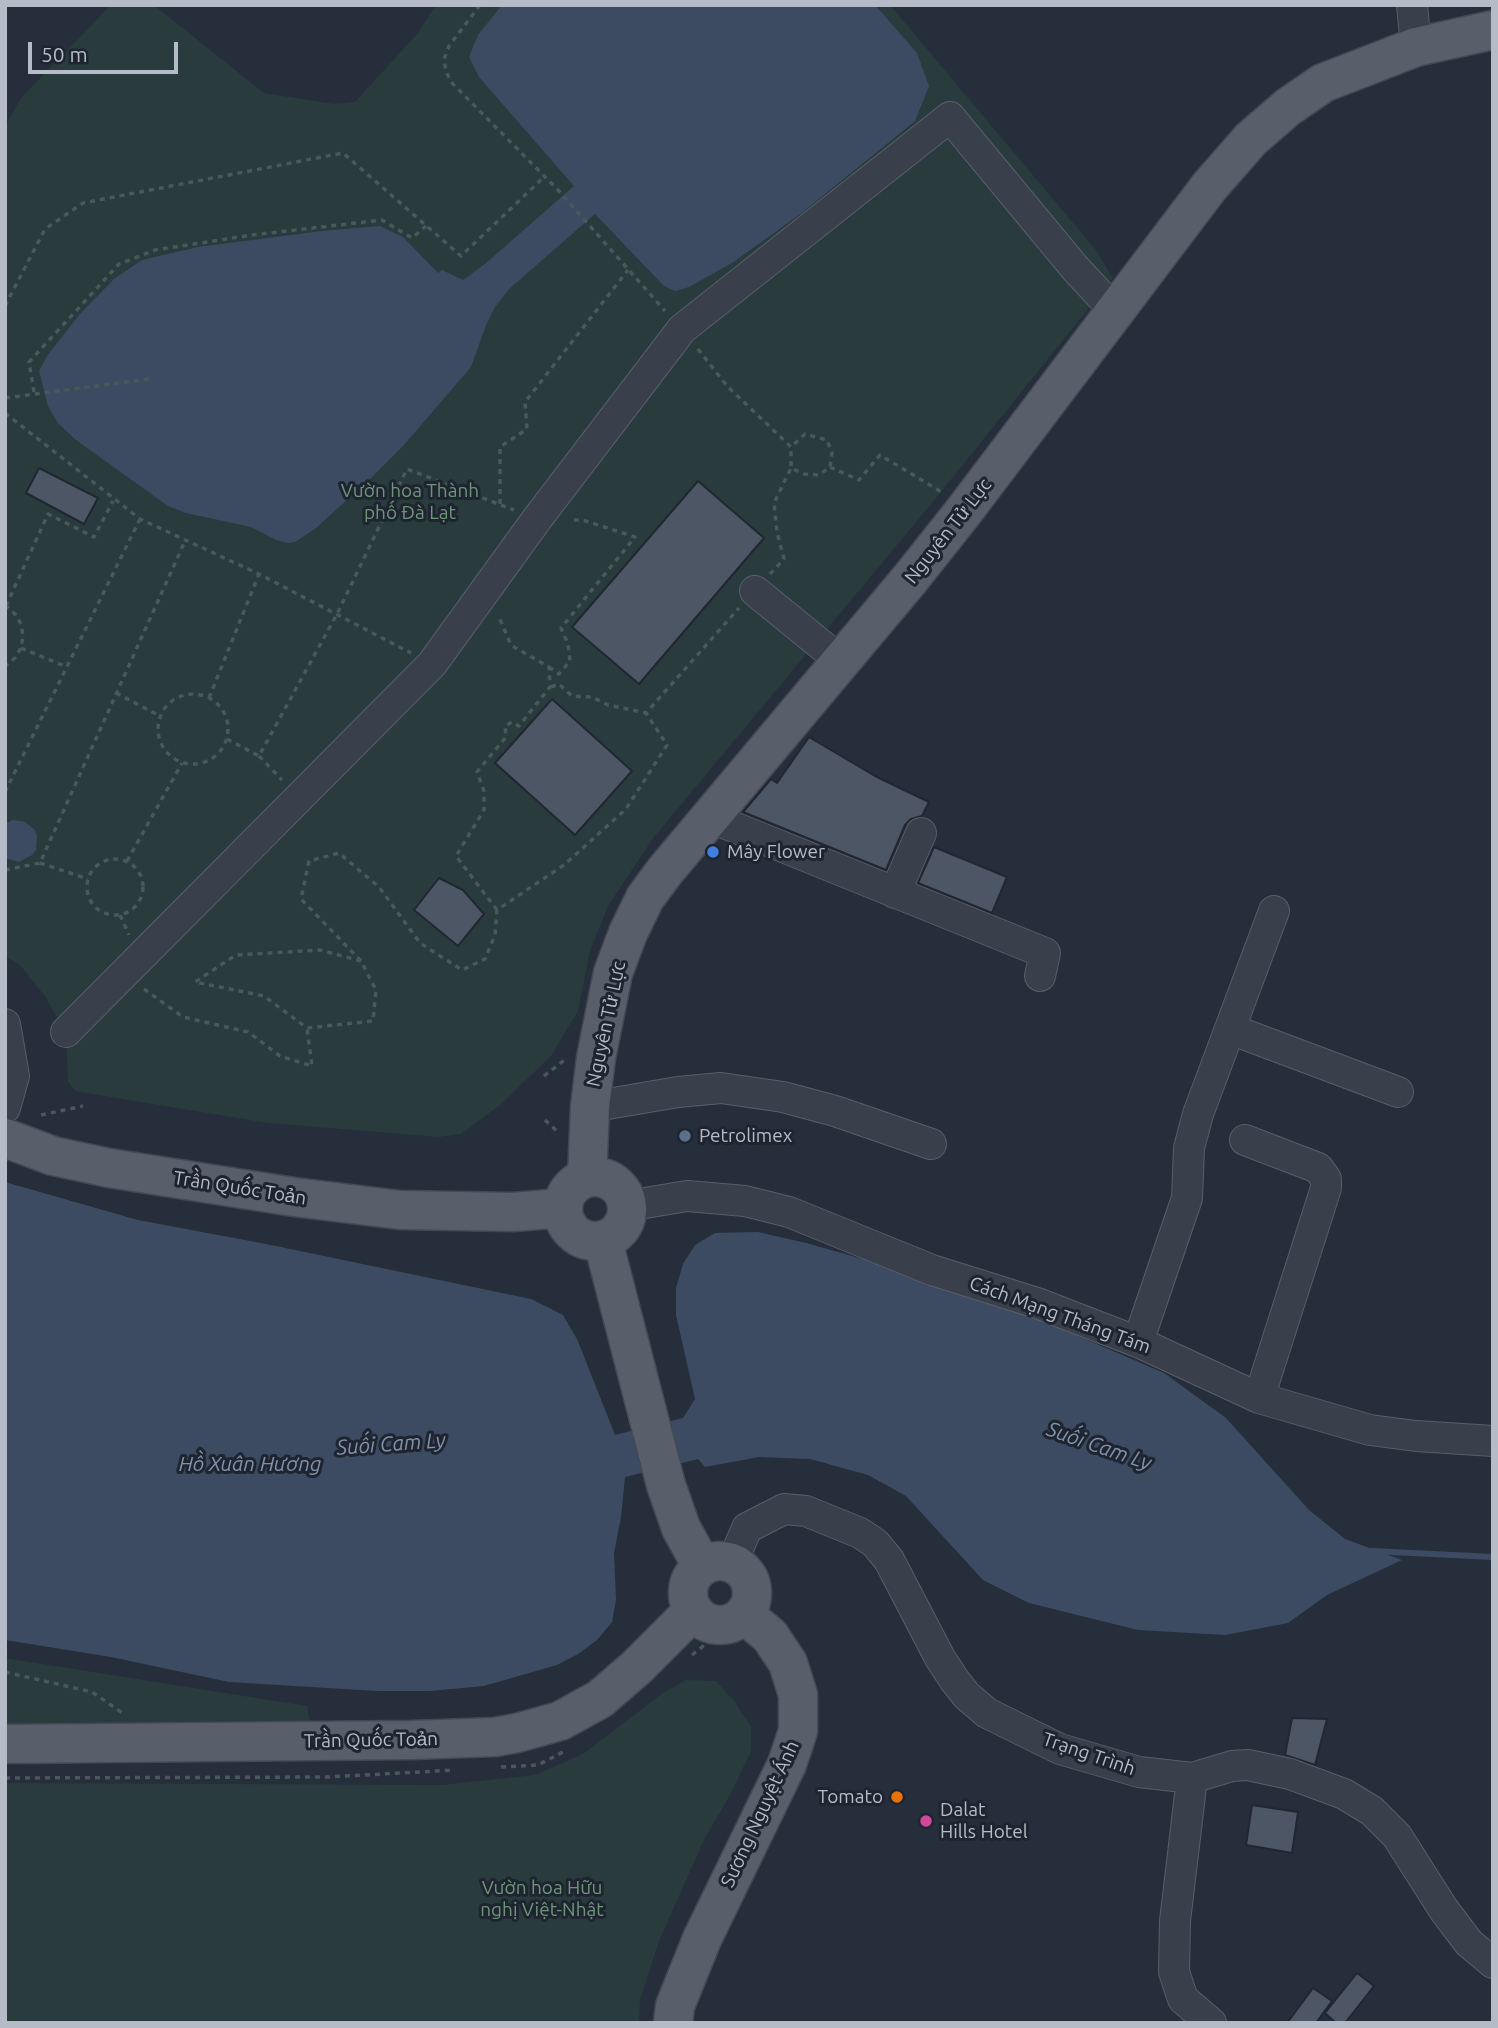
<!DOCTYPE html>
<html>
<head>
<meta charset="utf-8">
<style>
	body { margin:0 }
	#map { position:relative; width:1498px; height:2028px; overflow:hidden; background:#262e3b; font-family:Ubuntu,sans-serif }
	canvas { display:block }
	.frame { position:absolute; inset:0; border:7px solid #b5bcc7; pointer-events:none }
	.scale { position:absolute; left:28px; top:42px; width:150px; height:32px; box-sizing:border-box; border:4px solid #b5bcc7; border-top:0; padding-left:9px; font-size:21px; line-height:24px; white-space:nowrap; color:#b5bcc7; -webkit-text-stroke:5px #1f2530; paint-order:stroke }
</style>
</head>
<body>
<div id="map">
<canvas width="1498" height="2028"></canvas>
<div class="frame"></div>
<div class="scale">50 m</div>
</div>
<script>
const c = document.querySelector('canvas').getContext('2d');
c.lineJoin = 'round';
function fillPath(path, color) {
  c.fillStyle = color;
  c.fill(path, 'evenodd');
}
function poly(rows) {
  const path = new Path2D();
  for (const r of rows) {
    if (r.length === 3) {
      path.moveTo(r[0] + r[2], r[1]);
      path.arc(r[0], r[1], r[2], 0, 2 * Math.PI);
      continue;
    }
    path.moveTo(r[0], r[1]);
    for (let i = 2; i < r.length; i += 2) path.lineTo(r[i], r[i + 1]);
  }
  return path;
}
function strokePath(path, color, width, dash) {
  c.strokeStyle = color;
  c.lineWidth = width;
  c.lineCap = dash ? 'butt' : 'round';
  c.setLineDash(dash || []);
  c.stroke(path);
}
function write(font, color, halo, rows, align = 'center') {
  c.font = font + ' Ubuntu,sans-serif';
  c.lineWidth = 6;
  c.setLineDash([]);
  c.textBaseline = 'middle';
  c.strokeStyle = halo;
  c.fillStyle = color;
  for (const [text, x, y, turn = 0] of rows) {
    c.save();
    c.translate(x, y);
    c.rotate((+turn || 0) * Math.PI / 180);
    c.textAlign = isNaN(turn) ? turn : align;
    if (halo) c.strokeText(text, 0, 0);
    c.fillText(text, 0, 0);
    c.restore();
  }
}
fillPath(poly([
	[111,5,155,6,264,93,334,104,355,102,417,34,436,5,890,5,1095,249,1113,278,941,492,654,837,608,906,590,951,578,1011,551,1056,500,1105,461,1134,439,1137,268,1123,75,1091,68,1081,66,1032,44,995,20,965,5,956,5,126,22,97],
	[5,1658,307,1706,312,1731,5,1741],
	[686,1680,716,1681,735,1702,751,1727,751,1751,731,1793,703,1842,659,1941,640,2000,639,2023,5,2023,5,1783,442,1785,535,1775,583,1754,663,1693]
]), '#293b3d');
fillPath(poly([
	[502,5,875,5,917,53,929,86,915,121,803,212,732,263,689,287,675,291,664,286,595,214,509,289,495,307,486,325,471,367,403,446,374,475,316,528,295,542,288,543,276,540,251,527,186,513,168,506,76,440,58,423,48,406,39,371,47,356,80,314,114,279,142,260,198,247,322,231,380,226,403,237,438,273,442,270,463,280,485,264,574,186,479,77,469,57,478,35],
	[13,820,25,822,35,830,37,836,36,850,32,855,19,862,5,858,5,824],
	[5,1182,138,1220,266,1244,531,1299,563,1315,577,1339,615,1435,683,1418,695,1399,676,1315,676,1288,683,1264,695,1245,715,1233,758,1232,806,1243,902,1270,1034,1317,1164,1373,1226,1418,1309,1510,1345,1539,1402,1560,1327,1595,1288,1623,1225,1635,1138,1630,1029,1603,983,1580,906,1496,868,1475,810,1459,759,1457,705,1467,698,1459,625,1477,621,1517,614,1553,616,1600,612,1622,597,1640,578,1654,557,1665,484,1686,430,1691,377,1691,229,1682,111,1657,5,1640]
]), '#3d4b62');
strokePath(poly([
	[1372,1551,1493,1557]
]), '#3d4b62', 6);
const building = poly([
	[39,468,98,498,84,524,26,493,39,468],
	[698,481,764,538,639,684,572,627,698,481],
	[552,699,632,771,575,835,495,763,552,699],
	[809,737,875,776,929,802,922,816,911,819,905,825,886,870,743,812,771,779,777,783,809,737],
	[934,847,1007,877,992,913,918,883,934,847],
	[439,878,463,890,484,914,458,946,414,910,439,878],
	[1292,1718,1327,1719,1315,1765,1285,1755,1292,1718],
	[1252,1805,1298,1812,1292,1853,1246,1845,1252,1805],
	[1357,1973,1374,1986,1345,2023,1336,2023,1325,2013,1357,1973],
	[1313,1988,1332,2001,1316,2023,1287,2023,1313,1988]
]);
fillPath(building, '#4d5664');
strokePath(building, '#212732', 2);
const minor = poly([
	[1412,5,1416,47],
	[755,591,841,661],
	[709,817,1045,953,1040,976],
	[895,893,921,833],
	[5,1024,14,1076,5,1108],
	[1230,1029,1398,1092],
	[66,1032,432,664,537,519,682,329,950,117,1075,268,1115,311],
	[590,1107,678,1092,721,1088,783,1097,835,1111,931,1144],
	[1245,1140,1318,1168,1326,1179,1326,1188,1259,1398],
	[627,1206,687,1196,745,1201,789,1212,932,1270,1037,1303,1138,1342,1259,1398,1370,1430,1416,1436,1493,1441],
	[1138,1342,1187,1198,1189,1148,1198,1114,1274,911],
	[732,1563,747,1528,784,1509,806,1511,860,1533,875,1543,889,1560,940,1658,955,1681,967,1696,987,1713,1060,1749,1139,1772,1192,1778,1232,1766,1248,1765,1290,1774,1344,1794,1372,1811,1397,1836,1444,1910,1469,1943,1493,1963],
	[1192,1778,1175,1921,1174,1972,1183,1999,1211,2023]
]);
const major = poly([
	[5,1138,53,1156,109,1168,294,1197,400,1210,513,1212,563,1208],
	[595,1209,32],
	[587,1178,590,1107,596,1058,613,973,628,933,645,898,665,871,910,579,964,511,1209,187,1251,139,1288,107,1323,83,1416,47,1493,30],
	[603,1241,666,1485,681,1528,702,1566],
	[720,1593,32],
	[5,1744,412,1740,495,1737,517,1733,560,1721,600,1699,637,1667,693,1611],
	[673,2023,675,2006,702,1939,787,1764,798,1731,798,1695,788,1663,770,1636,745,1615]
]);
strokePath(minor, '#585e69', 32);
strokePath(major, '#434954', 41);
strokePath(poly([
	[480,5,449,46,444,59,446,72,453,84,558,190,665,311],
	[5,306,45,229,83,203,343,153,461,256,545,176],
	[698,349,727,386,791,447,805,434,827,440,832,453,830,467,819,475,804,474,791,468,791,447],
	[34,392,29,362,119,264,155,250,252,235,382,220,412,238,426,226],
	[5,398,149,379],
	[5,413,140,519,259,574,411,653],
	[830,467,859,480,880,455,943,493],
	[500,504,500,447,527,429,525,402,628,270],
	[770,574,784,559,777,532,774,503,791,468],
	[5,605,15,614,21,624,23,636,21,648,15,658,5,666],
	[6,606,48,514,94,537,113,501],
	[21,648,67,667],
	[549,667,559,674,570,661,568,644,561,628,635,537,583,520,569,520],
	[551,687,559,684,572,696,592,697,608,705,646,713],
	[116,693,160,716],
	[193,729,35],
	[209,698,259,574],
	[227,739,259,756,337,614,407,469,514,510],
	[259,756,282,780],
	[5,792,140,519],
	[115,887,28],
	[127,861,182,763],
	[40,863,88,879],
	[5,870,40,863,185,541],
	[497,910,456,856,484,810,484,791,477,772,506,737,505,726,512,722,519,726,550,687,549,667,511,645,498,615],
	[120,915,129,935],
	[361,961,320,950,236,955,195,982,264,996,307,1028,373,1021,376,990,361,961,301,899,309,861,339,853,379,887,420,943,462,970,485,959,495,935,497,910,564,865,626,809,667,745,646,713,739,608],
	[144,989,183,1017,248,1032,280,1056,312,1066,307,1028],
	[544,1076,567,1058],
	[41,1115,83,1106],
	[545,1120,559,1133],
	[692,1655,711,1640,716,1631],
	[5,1672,92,1692,124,1714],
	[501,1767,538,1765,563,1752],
	[5,1778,328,1777,455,1770]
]), '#48585b', 3.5, [5, 5]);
strokePath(minor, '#3a404b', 30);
strokePath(major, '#585f6b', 38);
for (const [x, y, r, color] of [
	[713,852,7,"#3f7fe0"],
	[685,1136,7,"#5c6f8a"],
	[897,1797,7,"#e8710a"],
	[926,1821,7,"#d1479c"]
]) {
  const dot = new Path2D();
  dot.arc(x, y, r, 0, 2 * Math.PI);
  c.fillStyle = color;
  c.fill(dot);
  strokePath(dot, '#1f2530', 2.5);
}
write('19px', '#6f9579', '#1f2530', [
	["Vườn hoa Thành",410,491],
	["phố Đà Lạt",410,513],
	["Vườn hoa Hữu",542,1888],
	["nghị Việt-Nhật",542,1910]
]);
write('19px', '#b5bcc7', '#1f2530', [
	["Nguyên Tử Lực",948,531,-52],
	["Nguyên Tử Lực",606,1024,-78],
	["Trần Quốc Toản",240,1188,9],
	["Cách Mạng Tháng Tám",1060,1315,20],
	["Trần Quốc Toản",371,1740,-1],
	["Trạng Trình",1089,1754,19],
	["Sương Nguyệt Ánh",760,1814,-65]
]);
write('19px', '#b5bcc7', '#1f2530', [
	["Mây Flower",727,852],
	["Petrolimex",699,1136],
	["Tomato",883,1797,"right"],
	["Dalat",940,1810],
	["Hills Hotel",940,1832]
], 'left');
write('italic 21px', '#8091ab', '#1f2530', [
	["Suối Cam Ly",391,1444,-4],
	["Suối Cam Ly",1099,1446,19],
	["Hồ Xuân Hương",250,1464]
]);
</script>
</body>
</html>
